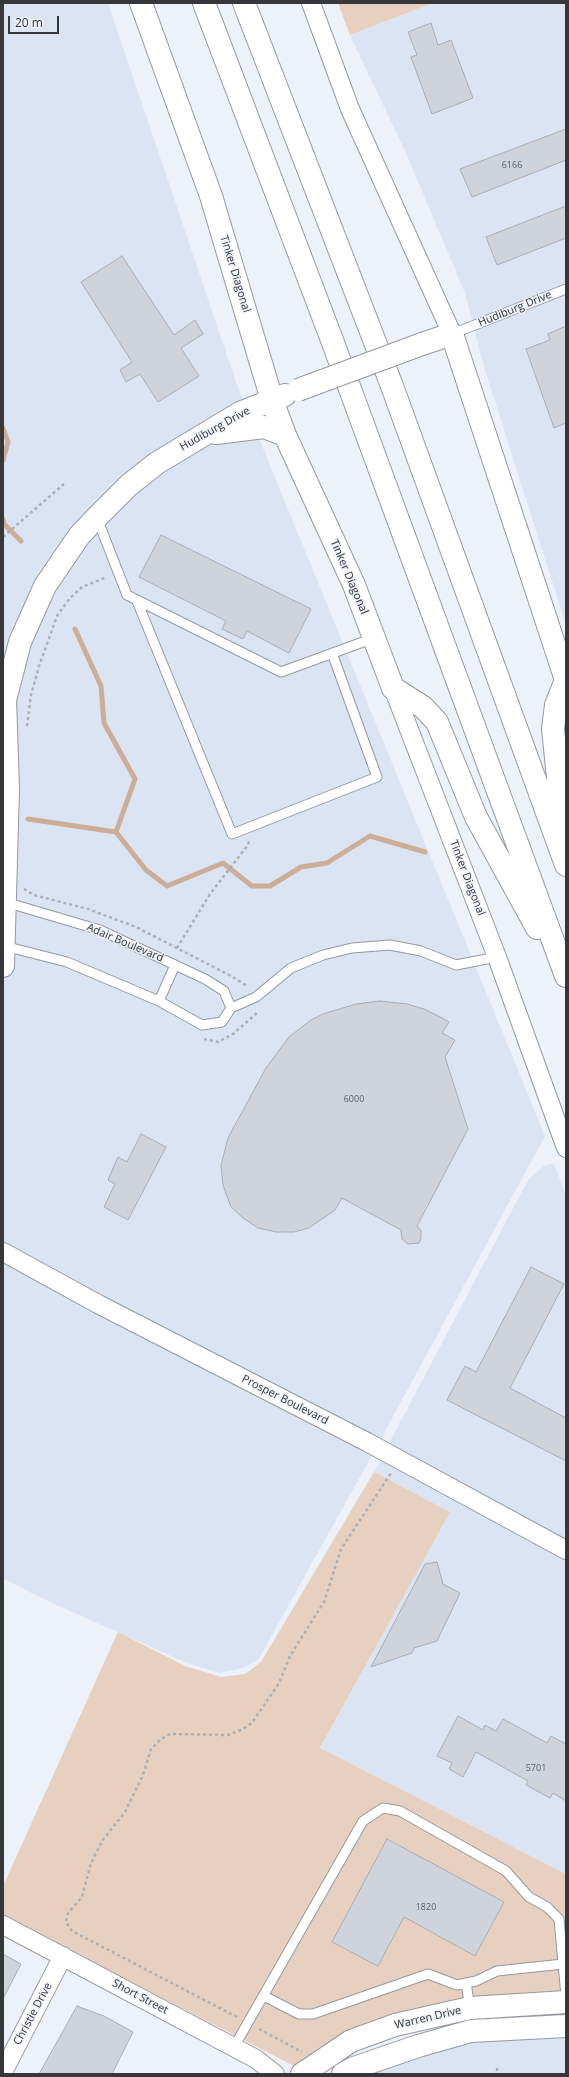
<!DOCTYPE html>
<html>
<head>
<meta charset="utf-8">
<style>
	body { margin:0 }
	#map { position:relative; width:569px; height:2077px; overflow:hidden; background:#ecf1fa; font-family:"Open Sans",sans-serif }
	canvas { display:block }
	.frame { position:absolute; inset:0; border:4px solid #35373a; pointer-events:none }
	.scale { position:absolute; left:8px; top:16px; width:51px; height:18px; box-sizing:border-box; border:2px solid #35373a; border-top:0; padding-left:5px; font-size:12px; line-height:14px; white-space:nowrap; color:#35373a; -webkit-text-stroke:3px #ecf1fa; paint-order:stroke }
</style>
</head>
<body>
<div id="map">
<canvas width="569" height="2077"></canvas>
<div class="frame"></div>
<div class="scale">20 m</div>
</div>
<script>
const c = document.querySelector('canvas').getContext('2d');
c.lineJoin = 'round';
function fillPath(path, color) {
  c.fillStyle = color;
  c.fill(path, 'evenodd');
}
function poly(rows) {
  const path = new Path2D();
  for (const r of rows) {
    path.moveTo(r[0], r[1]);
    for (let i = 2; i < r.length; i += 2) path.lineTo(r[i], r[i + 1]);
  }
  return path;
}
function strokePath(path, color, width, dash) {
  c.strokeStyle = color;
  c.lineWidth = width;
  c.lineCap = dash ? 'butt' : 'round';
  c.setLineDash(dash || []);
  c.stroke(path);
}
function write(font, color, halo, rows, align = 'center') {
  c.font = font + ' "Open Sans",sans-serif';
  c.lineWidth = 3;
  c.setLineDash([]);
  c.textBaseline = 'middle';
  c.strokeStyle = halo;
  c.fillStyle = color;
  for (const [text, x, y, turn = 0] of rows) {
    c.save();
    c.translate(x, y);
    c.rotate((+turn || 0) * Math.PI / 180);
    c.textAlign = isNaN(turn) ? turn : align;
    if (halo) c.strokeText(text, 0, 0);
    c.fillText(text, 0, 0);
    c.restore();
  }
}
fillPath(poly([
	[3,3,108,3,237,385,545,1136,365,1468,258,1660,243,1668,220,1673,187,1663,39,1597,3,1578],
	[433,3,566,3,566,625,485,370,465,293,406,153,350,35],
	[554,1163,566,1196,566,1874,320,1749,449,1512,374,1472,528,1180,544,1166],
	[566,2036,566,2074,374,2074,436,2050,489,2039]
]), '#dbe4f3');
fillPath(poly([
	[338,3,433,3,350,35],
	[374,1472,450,1512,320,1748,566,1874,566,1997,449,2006,298,2068,3,1916,3,1886,118,1632,185,1666,221,1677,245,1674,261,1662]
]), '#e7d0bf');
strokePath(poly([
	[3,428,8,442,3,460],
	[3,519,4,524,21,541],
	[75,629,101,686,104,723,135,779,116,832,146,870,167,886,223,863,252,886,270,886,301,867,327,863,370,836,425,852],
	[28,819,116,832]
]), '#ccae98', 5);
const building = poly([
	[431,23,438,45,451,40,473,98,432,114,411,57,417,55,408,32,431,23],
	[566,129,566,160,472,197,460,169,566,129],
	[566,206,566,238,497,265,486,237,566,206],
	[122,256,174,335,195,320,203,334,181,348,199,376,158,402,140,374,126,382,120,370,132,362,81,282,122,256],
	[566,326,566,423,554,428,526,349,550,340,548,334,566,326],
	[161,535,311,609,289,653,247,631,243,639,222,629,226,621,139,577,161,535],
	[380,1001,407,1004,424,1009,442,1018,449,1022,442,1033,455,1040,445,1057,468,1129,417,1226,421,1231,421,1238,419,1243,408,1244,402,1239,401,1230,342,1198,335,1210,309,1228,294,1232,276,1232,258,1228,243,1218,231,1207,223,1185,221,1165,228,1138,266,1068,289,1037,311,1020,323,1014,356,1004,380,1001],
	[141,1134,166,1147,128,1220,104,1207,115,1184,108,1180,118,1157,127,1162,141,1134],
	[531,1267,564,1284,510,1388,566,1418,566,1461,447,1400,465,1366,476,1372,531,1267],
	[437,1562,443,1584,460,1593,437,1641,414,1648,412,1653,371,1667,425,1564,437,1562],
	[458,1716,483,1730,485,1725,496,1731,503,1719,547,1743,551,1736,566,1744,566,1801,553,1793,550,1798,526,1785,528,1781,476,1752,463,1777,449,1769,452,1763,437,1756,458,1716],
	[387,1839,504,1902,475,1956,404,1917,378,1966,332,1942,387,1839],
	[3,1954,21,1964,3,1999,3,1954],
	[77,2006,104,2016,133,2032,112,2074,39,2074,77,2006]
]);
fillPath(building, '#cfd4dc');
strokePath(building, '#a8aeb6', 1);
const service = poly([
	[452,334,566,289],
	[97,518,127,595,281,672,374,638],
	[137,601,232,834,377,777,332,653],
	[5,902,100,930,205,979,224,991,231,1008],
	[4,946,67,962,159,1001,202,1025,222,1022,231,1008,256,997,291,968,323,955,352,948,390,945,421,951,456,965,497,957],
	[159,1001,175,965],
	[466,1983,470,2008],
	[264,1996,299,2014,313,2014,428,1974,457,1985,476,1981,497,1971,563,1964],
	[234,2047,363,1821,383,1808,400,1811,506,1871,529,1897,547,1907,559,1919,566,1996]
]);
const minor = poly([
	[311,3,350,109,452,334],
	[393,688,497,957,566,1148],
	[3,1252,98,1304,367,1442,566,1550],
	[3,1925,256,2059,275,2074],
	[3,2072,63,1956]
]);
const tertiary = poly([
	[141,3,211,196,272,400,285,435,354,585,393,688],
	[422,344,452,334,566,680],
	[216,433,264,427,285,435],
	[3,708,20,642,45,586,79,536,97,517,129,485,157,463,240,413,285,395],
	[3,966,8,789,5,699],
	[302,2074,351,2041,395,2025,470,2008,566,2002],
	[343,2074,354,2068,418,2046,471,2031,566,2026]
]);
const motorway = poly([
	[204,3,332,340,566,976],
	[244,3,392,386,566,865],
	[393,688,423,707,437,722,476,817,537,928],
	[564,836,553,729,556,705,566,680]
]);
strokePath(service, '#9499a0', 11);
strokePath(minor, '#9499a0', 20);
strokePath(tertiary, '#9499a0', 24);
strokePath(motorway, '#9499a0', 24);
strokePath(poly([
	[3,537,64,484],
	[27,726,31,695,39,666,57,616,70,598,82,587,107,577],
	[24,889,34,895,88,909,136,927,233,977,247,986],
	[177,948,210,894,248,845,249,841],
	[204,1039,218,1042,233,1034,258,1012],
	[237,2017,72,1931,66,1922,68,1913,82,1897,91,1863,102,1841,125,1812,143,1775,151,1749,161,1739,170,1734,228,1735,241,1730,252,1723,279,1683,290,1656,324,1602,341,1549,391,1473],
	[259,2029,302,2052],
	[497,2068,497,2074]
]), '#abafb6', 2.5, [3, 3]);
strokePath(service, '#fff', 9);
strokePath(minor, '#fff', 18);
strokePath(tertiary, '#fff', 22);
strokePath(motorway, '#fff', 22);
const tertiaryBridge = poly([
	[298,390,422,344]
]);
strokePath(tertiaryBridge, '#9499a0', 24, []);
strokePath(tertiaryBridge, '#fff', 22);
write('9px', '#5c5e62', null, [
	["6166",512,165],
	["6000",354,1099],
	["5701",536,1768],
	["1820",426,1907]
]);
write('11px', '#35373a', '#ecf1fa', [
	["Tinker Diagonal",235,274,73],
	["Hudiburg Drive",515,309,-22],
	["Hudiburg Drive",215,429,-29],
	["Tinker Diagonal",349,577,67],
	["Tinker Diagonal",467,878,69],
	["Adair Boulevard",125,943,23],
	["Prosper Boulevard",285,1400,27],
	["Short Street",140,1997,28],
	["Christie Drive",33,2014,-62],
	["Warren Drive",428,2018,-13]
]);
</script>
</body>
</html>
